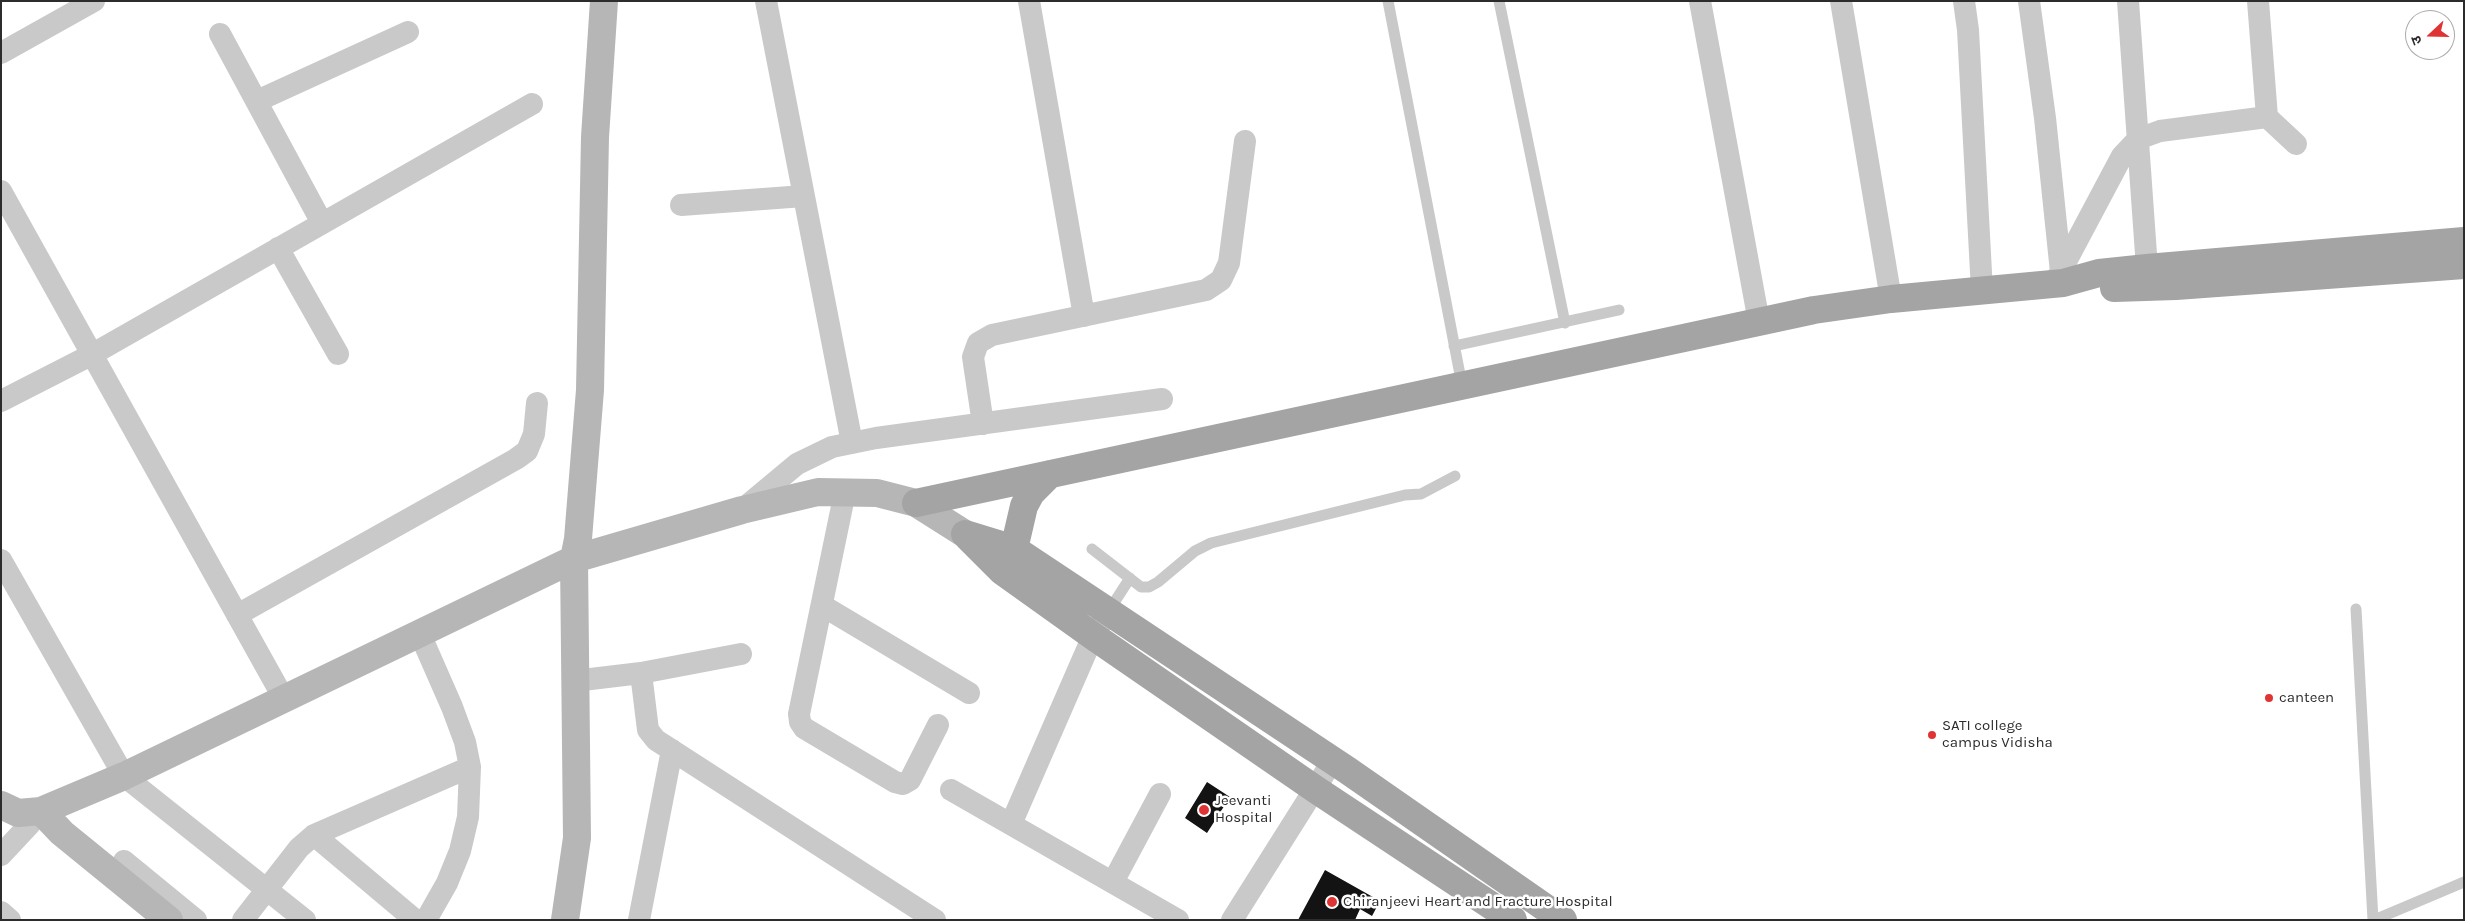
<!DOCTYPE html>
<html>
<head>
<meta charset="utf-8">
<style>
	body { margin:0 }
	#map { position:relative; width:2465px; height:921px; overflow:hidden; background:#fff; font-family:Karla,"Noto Sans Devanagari",sans-serif }
	canvas { display:block }
	.frame { position:absolute; inset:0; border:2px solid #2c2c2c; pointer-events:none }
	.north { position:absolute; left:2405px; top:10px; width:50px; height:50px; box-sizing:border-box; background:#fff; border:1px solid #ababab; border-radius:50%; rotate:249deg; font-size:14px; font-weight:700; line-height:20px; text-align:center; color:#2c2c2c }
	.north::after { content:''; display:block; margin:auto; width:18px; height:22px; background:#df3433; clip-path:polygon(50% 0,100% 100%,50% 72%,0 100%) }
</style>
</head>
<body>
<div id="map">
<canvas width="2465" height="921"></canvas>
<div class="frame"></div>
<div class="north">उ</div>
</div>
<script>
const c = document.querySelector('canvas').getContext('2d');
c.lineJoin = 'round';
function fillPath(path, color) {
  c.fillStyle = color;
  c.fill(path, 'evenodd');
}
function poly(rows) {
  const path = new Path2D();
  for (const r of rows) {
    path.moveTo(r[0], r[1]);
    for (let i = 2; i < r.length; i += 2) path.lineTo(r[i], r[i + 1]);
  }
  return path;
}
function strokePath(path, color, width, dash) {
  c.strokeStyle = color;
  c.lineWidth = width;
  c.lineCap = dash ? 'butt' : 'round';
  c.setLineDash(dash || []);
  c.stroke(path);
}
function write(font, color, halo, rows, align = 'center') {
  c.font = font + ' Karla,sans-serif';
  c.lineWidth = 5;
  c.setLineDash([]);
  c.textBaseline = 'middle';
  c.strokeStyle = halo;
  c.fillStyle = color;
  for (const [text, x, y, turn = 0] of rows) {
    c.save();
    c.translate(x, y);
    c.rotate((+turn || 0) * Math.PI / 180);
    c.textAlign = isNaN(turn) ? turn : align;
    if (halo) c.strokeText(text, 0, 0);
    c.fillText(text, 0, 0);
    c.restore();
  }
}
fillPath(poly([
	[1207,782,1230,797,1207,833,1185,818],
	[1325,870,1380,901,1372,916,1360,909,1355,920,1298,920]
]), '#131313');
strokePath(poly([
	[1388,1,1462,385],
	[1499,1,1565,323],
	[1454,346,1619,310],
	[1092,549,1141,587,1149,587,1158,582,1195,551,1211,543,1405,495,1421,494,1455,476],
	[2356,609,2373,920],
	[1108,612,1130,578],
	[2374,920,2464,882]
]), '#c9c9c9', 11);
strokePath(poly([
	[766,1,852,443],
	[1029,1,1084,316],
	[1700,1,1759,322],
	[1841,1,1891,299],
	[1964,1,1968,30,1982,291],
	[2029,1,2045,118,2061,272],
	[2128,1,2147,268],
	[220,34,322,223],
	[1,53,94,1],
	[257,101,408,32],
	[2267,117,2296,144],
	[1,191,284,699],
	[681,205,804,196],
	[278,248,338,354],
	[2054,284,2122,156,2138,139,2160,131,2267,117,2258,1],
	[1,401,91,355,532,104],
	[983,424,973,357,978,343,992,335,1206,290,1221,280,1229,263,1245,141],
	[845,492,799,714,800,722,804,728,895,782,903,784,910,780,938,725],
	[743,509,797,464,832,447,876,438,1162,399],
	[1,560,124,776,305,920],
	[823,606,969,693],
	[237,615,516,459,527,451,534,434,537,403],
	[420,634,452,707,465,742,470,767,468,817,460,851,447,883,426,920],
	[641,673,648,730,656,740,935,920],
	[574,681,641,673,741,654],
	[951,790,1178,920],
	[1011,824,1093,636,1102,622],
	[314,835,415,920],
	[1,855,30,824],
	[124,861,196,920],
	[1113,882,1160,794],
	[1,912,10,920],
	[243,920,299,848,314,835,470,767],
	[639,920,672,750],
	[1232,920,1333,760]
]), '#c9c9c9', 22);
strokePath(poly([
	[1,805,18,813,41,811,124,776,574,559,742,510,818,492,877,493,916,503,965,534],
	[41,811,62,833,169,920],
	[565,920,577,838,574,559,578,539,590,390,595,137,604,1]
]), '#b6b6b6', 28);
strokePath(poly([
	[2114,288,2176,286,2464,265],
	[916,503,1814,310,1891,299,2063,283,2099,273,2147,268,2464,241],
	[965,534,1014,549,1347,770,1563,920],
	[968,537,1002,571,1093,636,1315,789,1513,920],
	[1014,549,1024,506,1031,493,1050,474]
]), '#a4a4a4', 28);
for (const [x, y, r, color] of [
	[2269,698,5,"#df3433"],
	[1932,735,5,"#df3433"],
	[1204,810,6,"#df3433"],
	[1332,902,6,"#df3433"]
]) {
  const dot = new Path2D();
  dot.arc(x, y, r, 0, 2 * Math.PI);
  c.fillStyle = color;
  c.fill(dot);
  strokePath(dot, '#fff', 2);
}
write('15px', '#2c2c2c', '#fff', [
	["canteen",2279,698],
	["SATI college",1942,726],
	["campus Vidisha",1942,743],
	["Jeevanti",1215,801],
	["Hospital",1215,818],
	["Chiranjeevi Heart and Fracture Hospital",1343,902]
], 'left');
</script>
</body>
</html>
